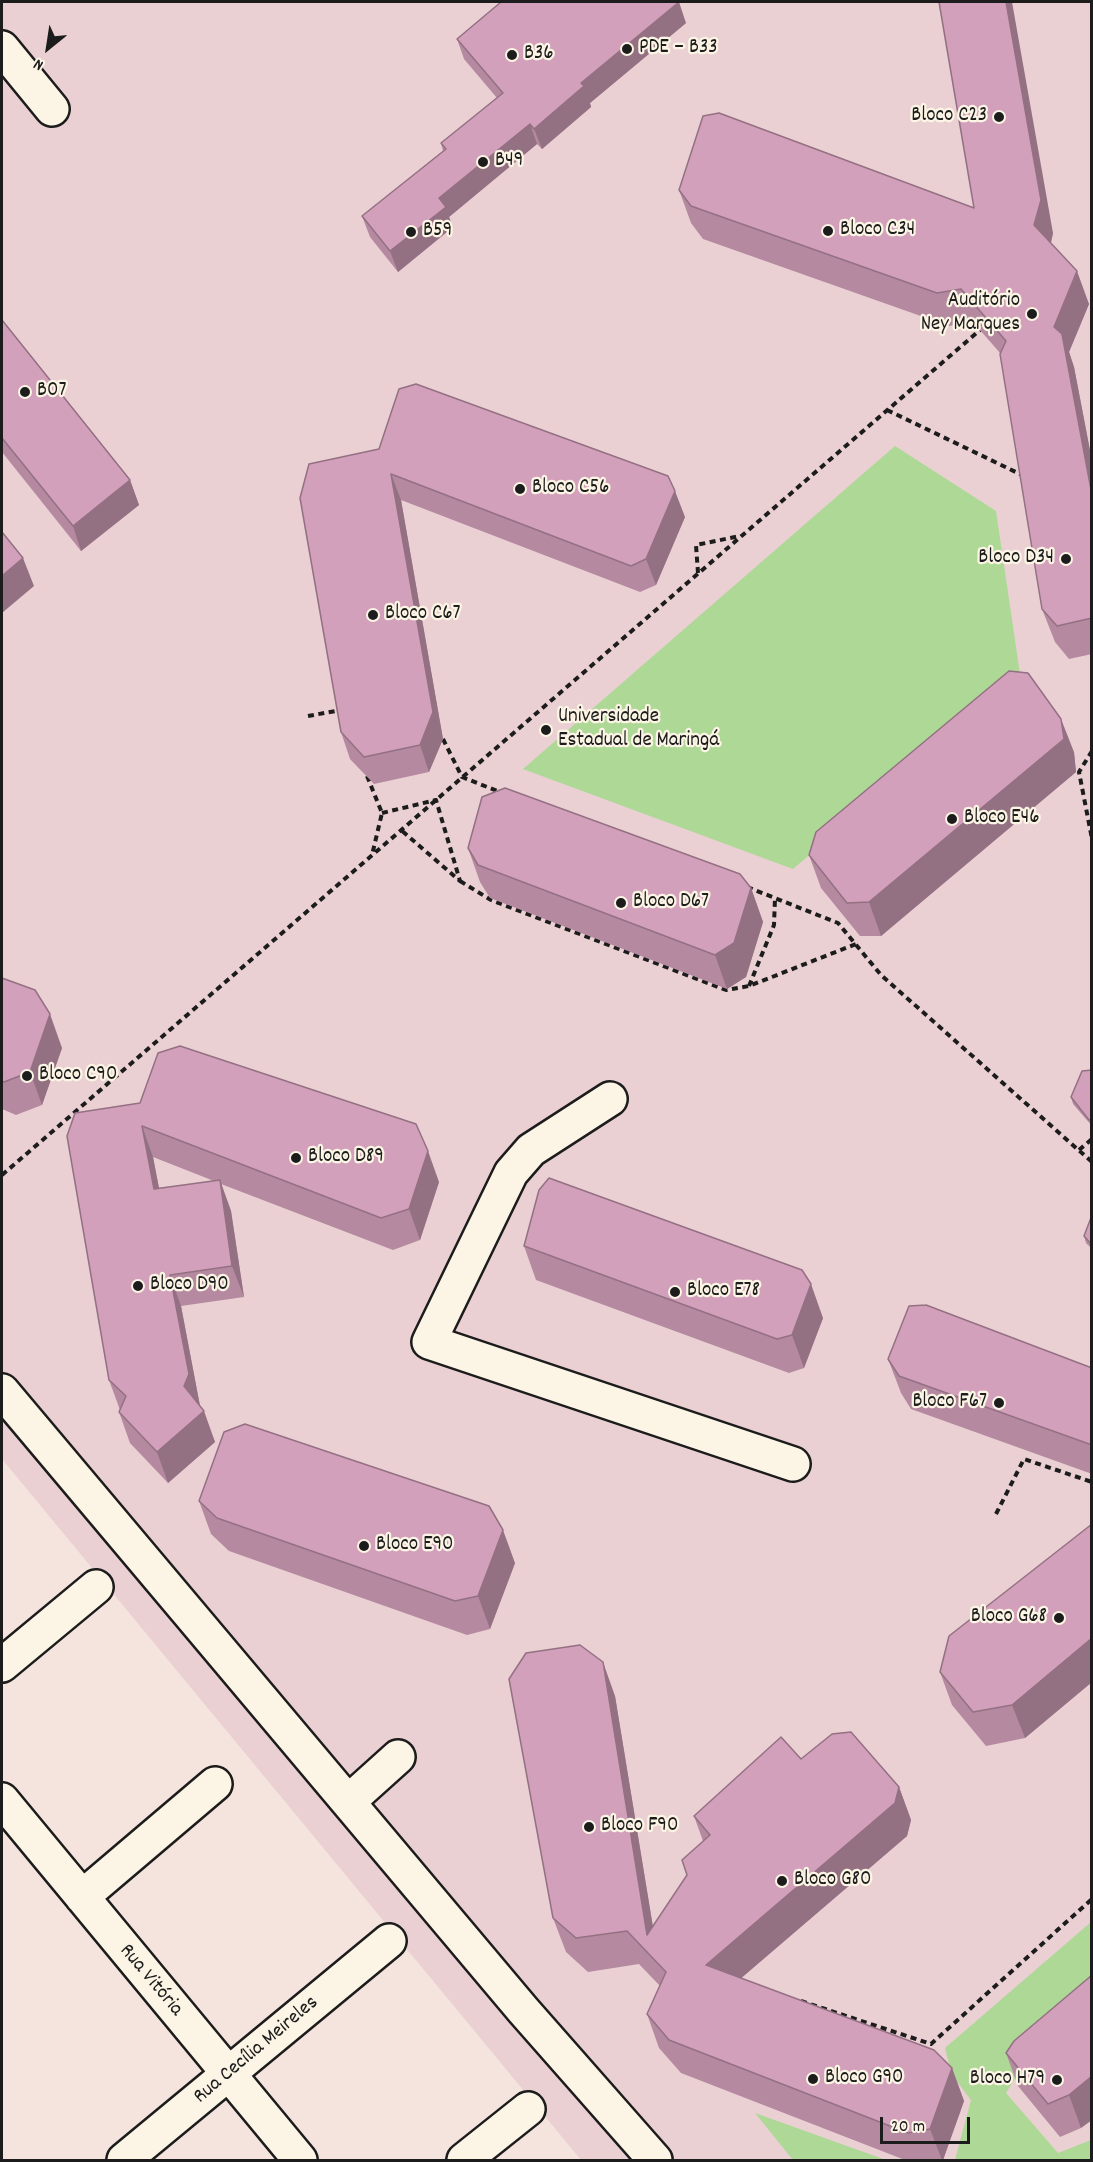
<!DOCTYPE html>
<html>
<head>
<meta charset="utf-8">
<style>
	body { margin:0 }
	#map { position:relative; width:1093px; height:2162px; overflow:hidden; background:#f4e4dd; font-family:Dekko,sans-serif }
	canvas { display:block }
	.frame { position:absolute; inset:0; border:3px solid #1c1c1c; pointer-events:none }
	.north { position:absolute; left:18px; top:18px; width:60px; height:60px; -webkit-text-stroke:4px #fcf5e5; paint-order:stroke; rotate:210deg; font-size:16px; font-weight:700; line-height:24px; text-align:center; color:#1c1c1c }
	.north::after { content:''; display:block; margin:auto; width:21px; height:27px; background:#1c1c1c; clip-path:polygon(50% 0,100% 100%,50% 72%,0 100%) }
	.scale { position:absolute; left:880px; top:2117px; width:90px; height:27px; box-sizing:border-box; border:3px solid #1c1c1c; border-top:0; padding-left:8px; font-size:18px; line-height:21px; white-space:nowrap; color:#1c1c1c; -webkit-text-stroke:4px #fcf5e5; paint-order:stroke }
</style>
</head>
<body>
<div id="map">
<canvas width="1093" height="2162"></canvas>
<div class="frame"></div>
<div class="north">N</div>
<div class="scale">20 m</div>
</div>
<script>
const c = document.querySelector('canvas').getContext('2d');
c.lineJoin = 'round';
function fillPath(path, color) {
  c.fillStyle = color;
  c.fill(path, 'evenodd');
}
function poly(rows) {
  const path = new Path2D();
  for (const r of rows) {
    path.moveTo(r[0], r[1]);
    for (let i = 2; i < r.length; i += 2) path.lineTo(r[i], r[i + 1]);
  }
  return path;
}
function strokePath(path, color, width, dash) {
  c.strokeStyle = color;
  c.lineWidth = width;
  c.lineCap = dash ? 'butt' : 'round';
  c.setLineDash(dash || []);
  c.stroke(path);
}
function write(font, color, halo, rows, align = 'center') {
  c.font = font + ' Dekko,sans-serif';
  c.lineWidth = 4.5;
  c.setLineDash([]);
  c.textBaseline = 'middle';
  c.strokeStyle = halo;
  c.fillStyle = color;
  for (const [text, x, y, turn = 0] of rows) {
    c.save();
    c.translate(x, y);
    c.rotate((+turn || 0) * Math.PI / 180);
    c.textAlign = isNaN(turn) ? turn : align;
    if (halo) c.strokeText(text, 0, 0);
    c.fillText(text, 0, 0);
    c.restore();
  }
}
fillPath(poly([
	[2,2,1091,2,1091,2160,581,2160,2,1459]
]), '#ead0d3');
fillPath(poly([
	[895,446,996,511,1020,674,793,869,523,769],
	[1091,1922,1091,2007,1024,2064,1006,2093,1058,2153,1091,2140,1091,2160,955,2160,971,2100,952,2075,945,2048],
	[755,2113,886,2160,793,2160]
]), '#add896');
const minor = poly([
	[2,48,52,109],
	[610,1099,531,1150,511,1173,429,1342,793,1464],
	[2,1391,523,2010,655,2160],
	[2,1665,96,1587],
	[2,1800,300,2160],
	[348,1802,398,1757],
	[82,1897,215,1784],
	[124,2160,389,1941],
	[464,2160,528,2109]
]);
strokePath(minor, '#1c1c1c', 38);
strokePath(poly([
	[887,410,1024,476],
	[698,573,696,545,740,536],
	[308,716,341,710],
	[443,739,462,777,500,792],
	[1092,751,1079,772,1092,839],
	[367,776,382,813,372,855],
	[382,813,436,800,460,881,401,830],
	[460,881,491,900,726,990,749,986,856,944],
	[747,887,838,923,881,975,1092,1162],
	[749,986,774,925,775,898],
	[1079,1150,1092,1139],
	[2,1175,980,330],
	[996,1514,1024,1459,1092,1482],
	[801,2001,931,2044,1092,1899]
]), '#1c1c1c', 4, [6, 4.5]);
strokePath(minor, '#fcf5e5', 33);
fillPath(poly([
	[686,23,590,103,591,107,542,149,537,144,449,217,453,227,398,272,370,237,362,216,443,151,441,143,497,98,464,59,457,39],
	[679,190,1053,233,1051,243,1089,304,1069,352,1074,367,1092,461,1092,654,1069,659,1055,642,1042,609,1000,353,973,322,949,326,703,239,691,223],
	[2,320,130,480,139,505,81,551,2,452],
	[379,449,685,517,656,585,640,592,401,500,443,739,429,772,374,784,350,759,341,732],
	[1074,752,1076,772,881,936,860,936,821,888,809,855],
	[468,848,751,888,763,922,746,977,727,989,490,898,480,882],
	[2,978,62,1048,42,1105,16,1115,2,1109],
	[1092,1070,1092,1126,1073,1104,1071,1097],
	[140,1103,439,1182,420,1240,393,1250,221,1184,231,1211,244,1297,181,1306,200,1406,215,1442,168,1483,130,1443,119,1412,120,1410,109,1380],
	[153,1157,214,1181,159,1188],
	[1092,1215,1092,1249,1086,1243,1084,1236],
	[524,1246,823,1318,804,1368,789,1373,536,1280],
	[888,1359,1092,1368,1092,1474,911,1409,901,1393],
	[199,1501,515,1563,490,1629,467,1635,229,1551,211,1534],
	[1092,1524,1092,1682,1025,1738,986,1746,952,1705,940,1672],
	[615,1696,653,1927,687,1875,703,1841,694,1816,801,1759,899,1787,911,1820,907,1836,741,1978,952,2068,964,2101,943,2160,905,2160,681,2073,659,2048,647,2014,660,1986,639,1964,588,1972,566,1952,553,1918],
	[1092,1975,1081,2128,1060,2137,1018,2086,1006,2053]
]), '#b58aa1');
fillPath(poly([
	[679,2,686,23,590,103,591,107,542,149,534,129,581,83],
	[1006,2,1012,2,1053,233,1047,259,1034,225],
	[530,124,537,144,449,217,453,227,398,272,390,251,439,198],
	[1077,271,1089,304,1069,352,1074,367,1092,461,1092,495,1054,327],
	[391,474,401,500,443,739,429,772,420,745],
	[130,480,139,505,81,551,73,526],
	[675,491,685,517,656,585,646,559],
	[23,558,34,586,2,613,2,576],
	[1061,719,1074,752,1076,772,881,936,869,902],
	[751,888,763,922,746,977,727,989,715,955],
	[50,1014,62,1048,42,1105,30,1072],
	[142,1126,153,1157,165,1220,154,1189],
	[428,1151,439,1182,420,1240,409,1209],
	[220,1180,231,1211,244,1297,232,1266],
	[170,1275,181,1306,200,1406,184,1386],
	[811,1284,823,1318,804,1368,792,1335],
	[204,1411,215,1442,168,1483,157,1452],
	[503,1530,515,1563,490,1629,478,1596],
	[1092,1638,1092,1682,1025,1738,1012,1705],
	[603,1662,615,1696,659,1964,647,1935],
	[899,1787,911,1820,907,1836,718,1998,706,1965],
	[952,2068,964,2101,943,2160,942,2160,930,2129],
	[1092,2076,1092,2120,1081,2128,1069,2095]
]), '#947083');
const building = poly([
	[501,2,679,2,581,83,584,86,534,129,530,124,439,198,446,207,390,251,362,216,446,149,441,143,503,93,457,39,501,2],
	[939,2,1006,2,1041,200,1034,225,1077,271,1054,327,1062,334,1092,495,1092,618,1057,626,1042,609,1000,354,1006,341,961,289,937,293,691,206,679,190,703,116,719,113,974,208,939,2],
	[2,320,130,480,73,526,2,438,2,320],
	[416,384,668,476,675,491,646,559,631,566,391,474,433,712,420,745,364,757,341,732,300,498,309,464,379,449,399,389,416,384],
	[2,532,23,558,2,576,2,532],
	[1009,671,1028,673,1061,719,1064,739,869,902,847,903,809,855,816,832,1009,671],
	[505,788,740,874,751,888,734,943,715,955,478,865,468,848,482,797,505,788],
	[2,978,35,990,50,1014,30,1072,4,1082,2,1081,2,978],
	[180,1046,416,1124,428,1151,409,1209,381,1218,142,1126,154,1189,220,1180,232,1266,170,1275,189,1374,184,1386,204,1411,157,1452,119,1412,126,1396,109,1380,67,1136,75,1113,140,1103,158,1053,180,1046],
	[1092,1070,1092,1119,1089,1120,1071,1097,1082,1071,1092,1070],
	[549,1178,802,1270,811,1284,792,1335,777,1339,524,1246,539,1190,549,1178],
	[1092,1215,1092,1245,1084,1236,1092,1215],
	[926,1305,1092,1368,1092,1445,899,1376,888,1359,909,1306,926,1305],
	[245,1424,489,1506,503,1530,478,1596,455,1601,217,1518,199,1501,224,1432,245,1424],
	[1092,1524,1092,1638,1012,1705,973,1712,940,1672,949,1636,1092,1524],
	[580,1645,603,1662,647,1935,687,1875,682,1860,710,1835,694,1816,781,1737,801,1759,832,1734,851,1732,899,1787,895,1803,706,1965,934,2050,952,2068,930,2129,908,2133,669,2040,647,2014,666,1972,627,1931,576,1938,553,1918,509,1679,526,1653,580,1645],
	[1092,1975,1092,2076,1069,2095,1048,2104,1006,2053,1014,2041,1092,1975]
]);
fillPath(building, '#d3a0bb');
strokePath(building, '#947083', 1.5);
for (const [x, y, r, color] of [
	[627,49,6,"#1c1c1c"],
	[512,55,6,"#1c1c1c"],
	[999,117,6,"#1c1c1c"],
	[483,162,6,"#1c1c1c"],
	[828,231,6,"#1c1c1c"],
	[411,232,6,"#1c1c1c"],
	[1032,314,6,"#1c1c1c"],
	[25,392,6,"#1c1c1c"],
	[520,489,6,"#1c1c1c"],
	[1066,559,6,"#1c1c1c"],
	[373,615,6,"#1c1c1c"],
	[546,730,6,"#1c1c1c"],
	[952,819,6,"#1c1c1c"],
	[621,903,6,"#1c1c1c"],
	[27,1076,6,"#1c1c1c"],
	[296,1158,6,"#1c1c1c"],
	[138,1286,6,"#1c1c1c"],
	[675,1292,6,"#1c1c1c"],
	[999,1403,6,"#1c1c1c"],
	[364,1546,6,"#1c1c1c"],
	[1059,1618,6,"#1c1c1c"],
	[589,1827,6,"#1c1c1c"],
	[782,1881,6,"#1c1c1c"],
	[813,2079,6,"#1c1c1c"],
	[1057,2080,6,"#1c1c1c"]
]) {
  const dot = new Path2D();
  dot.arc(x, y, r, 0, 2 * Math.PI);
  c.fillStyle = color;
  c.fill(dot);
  strokePath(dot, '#fcf5e5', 2);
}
write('21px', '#1c1c1c', '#fcf5e5', [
	["PDE – B33",639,49],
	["B36",524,55],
	["Bloco C23",987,117,"right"],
	["B49",495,162],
	["Bloco C34",840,231],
	["B59",423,232],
	["Auditório",1020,302,"right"],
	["Ney Marques",1020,326,"right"],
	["B07",37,392],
	["Bloco C56",532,489],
	["Bloco D34",1054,559,"right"],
	["Bloco C67",385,615],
	["Universidade",558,718],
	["Estadual de Maringá",558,742],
	["Bloco E46",964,819],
	["Bloco D67",633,903],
	["Bloco C90",39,1076],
	["Bloco D89",308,1158],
	["Bloco D90",150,1286],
	["Bloco E78",687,1292],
	["Bloco F67",987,1403,"right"],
	["Bloco E90",376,1546],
	["Bloco G68",1047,1618,"right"],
	["Bloco F90",601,1827],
	["Bloco G80",794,1881],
	["Bloco G90",825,2079],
	["Bloco H79",1045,2080,"right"]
], 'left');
write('21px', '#1c1c1c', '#fcf5e5', [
	["Rua Vitória",150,1981,50],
	["Rua Cecília Meireles",257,2051,-40]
]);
</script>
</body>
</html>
